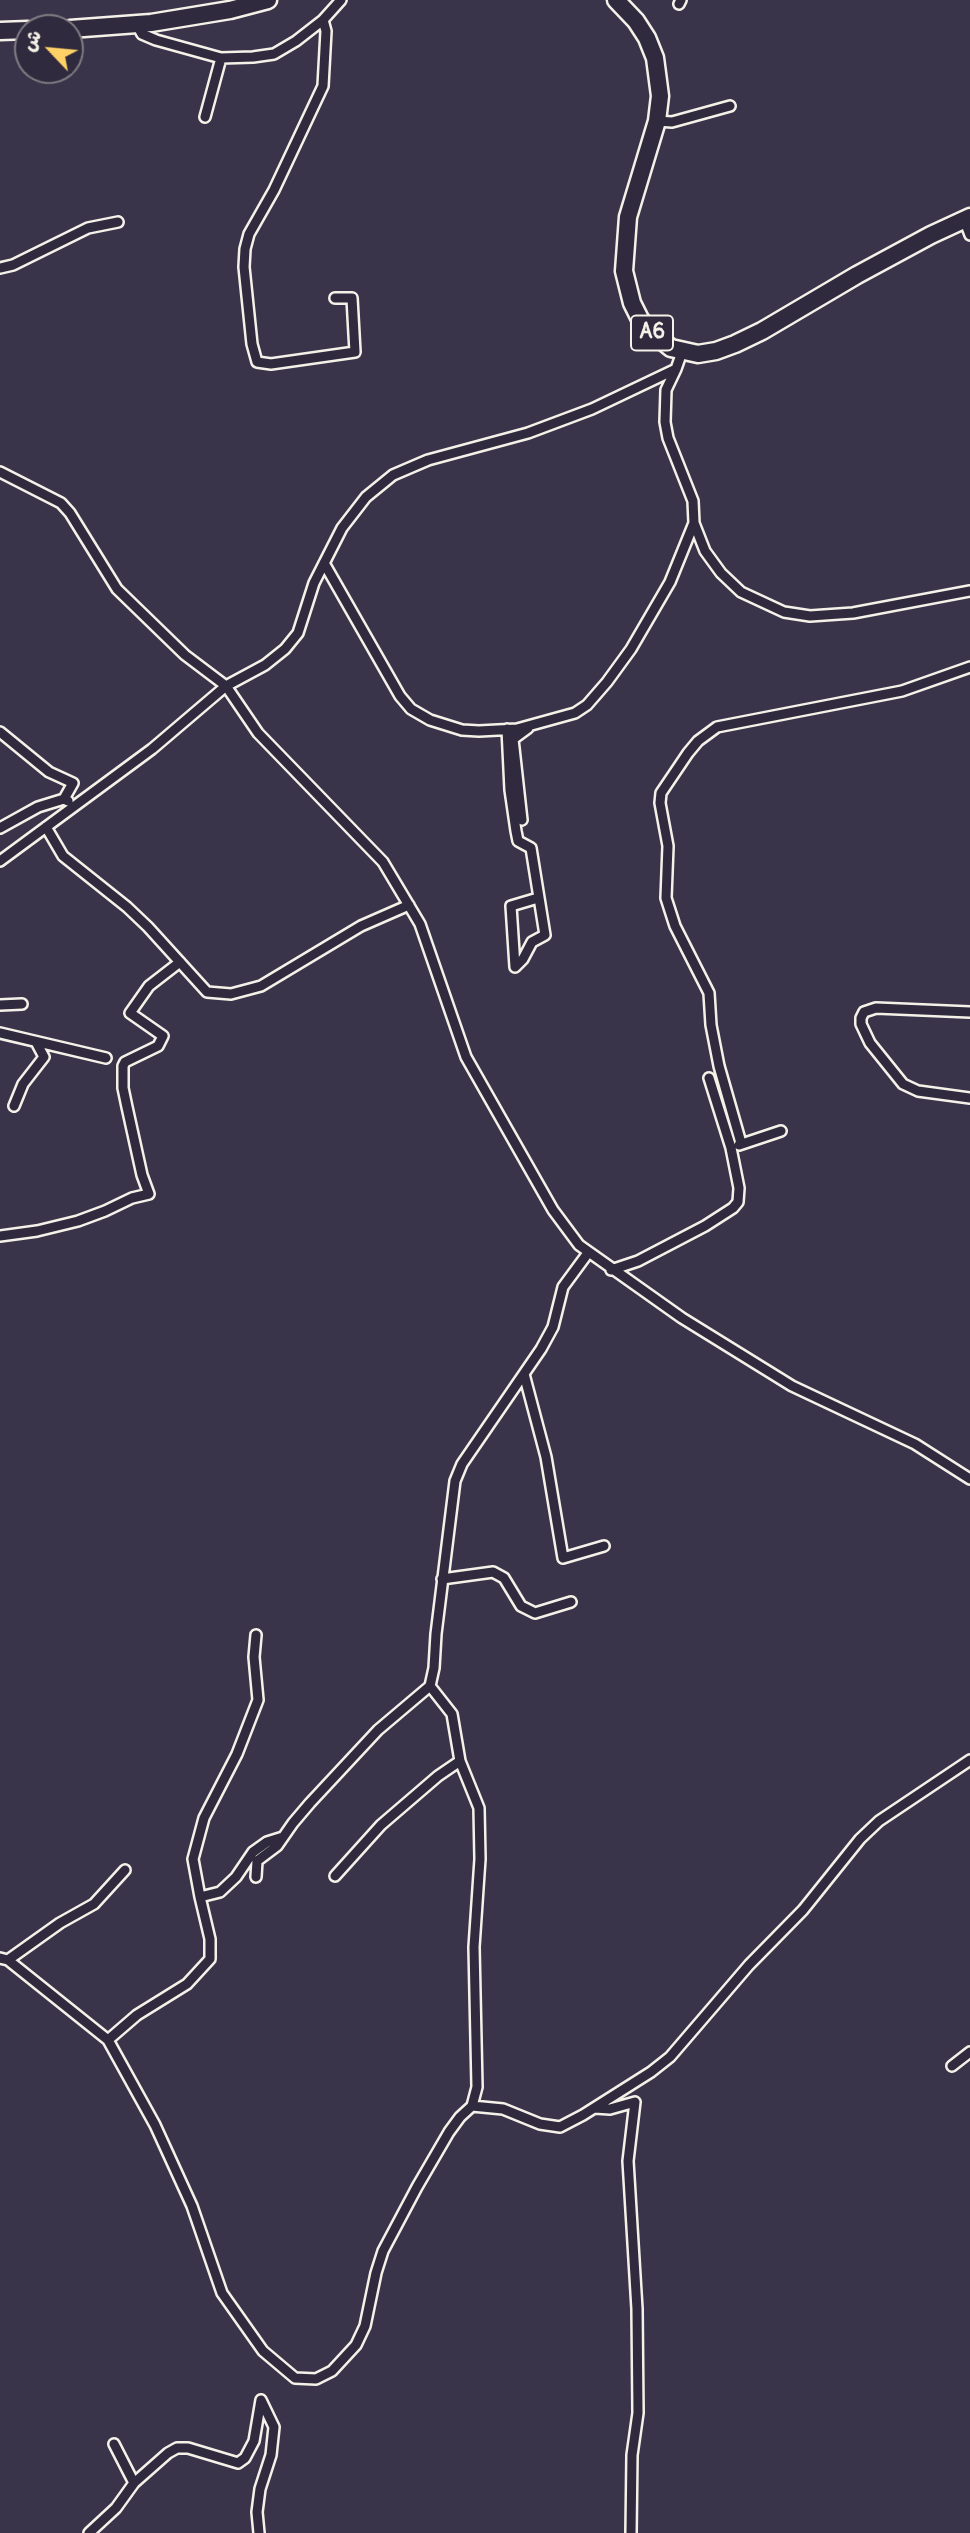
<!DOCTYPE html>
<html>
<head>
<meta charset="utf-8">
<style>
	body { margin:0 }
	#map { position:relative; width:970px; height:2533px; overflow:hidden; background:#39344a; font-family:Pangolin,"Playpen Sans Arabic",sans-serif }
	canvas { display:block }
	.north { position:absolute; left:14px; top:14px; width:70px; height:70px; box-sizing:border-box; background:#2f2a3d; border:2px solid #7e7a81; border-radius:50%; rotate:296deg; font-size:19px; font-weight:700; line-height:28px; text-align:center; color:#f4f1e8 }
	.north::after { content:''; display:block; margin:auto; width:24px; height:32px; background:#ffd166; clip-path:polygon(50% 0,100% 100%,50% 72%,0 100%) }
</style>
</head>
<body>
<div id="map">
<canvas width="970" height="2533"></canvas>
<div class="north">ش</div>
</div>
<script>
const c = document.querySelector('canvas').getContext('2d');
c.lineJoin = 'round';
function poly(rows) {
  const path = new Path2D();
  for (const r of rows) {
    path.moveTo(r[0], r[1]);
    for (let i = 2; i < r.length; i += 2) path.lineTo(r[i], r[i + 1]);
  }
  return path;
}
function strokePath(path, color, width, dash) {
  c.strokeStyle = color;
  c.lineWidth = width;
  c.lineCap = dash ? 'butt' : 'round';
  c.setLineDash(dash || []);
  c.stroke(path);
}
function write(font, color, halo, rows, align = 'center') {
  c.font = font + ' Pangolin,sans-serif';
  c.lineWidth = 5;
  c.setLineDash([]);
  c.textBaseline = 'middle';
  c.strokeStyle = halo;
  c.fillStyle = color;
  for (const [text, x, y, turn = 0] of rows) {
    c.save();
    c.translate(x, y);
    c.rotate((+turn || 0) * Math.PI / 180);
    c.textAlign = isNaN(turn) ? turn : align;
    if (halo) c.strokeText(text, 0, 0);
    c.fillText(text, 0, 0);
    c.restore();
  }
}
const minor = poly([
	[679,4,681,0],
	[137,25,142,34,156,40,221,58,253,57,274,54,296,41,323,20],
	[205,117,221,58],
	[657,121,672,122,730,106],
	[964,219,970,235],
	[0,268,13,265,88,228,118,222],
	[335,298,352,298,355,352,271,364,257,362,252,344,244,267,245,249,249,234,274,190,323,86,326,31,323,20,341,0],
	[676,369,666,390,665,422,668,438,693,501,694,523,705,551,721,573,741,592,784,612,810,616,853,613,970,591],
	[0,472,61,503,70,513,117,589,185,655,226,686,258,733,383,862,420,924,466,1057,553,1210,579,1245,682,1318,792,1386,915,1444,970,1479],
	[324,563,400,696,411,709,430,720,462,730,479,731,517,729,575,713,587,705,607,682,631,649,670,582,694,523],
	[507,729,510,790,516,831,518,841,531,848,545,935,532,942,523,959,515,967,511,906,538,898],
	[0,732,49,772,73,783,64,799],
	[522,820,513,739,528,728],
	[46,827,63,856,127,907,148,927,207,992,231,994,261,986,361,926,409,905],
	[0,828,38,807,64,799,68,801],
	[0,861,152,749,226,686,265,665,285,649,298,633,314,583,342,528,366,497,393,475,428,460,528,433,592,409,676,369,682,352],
	[0,1005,22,1004],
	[970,1012,876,1008,864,1012,861,1018,861,1024,870,1043,903,1084,918,1091,970,1098],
	[0,1033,106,1058],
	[14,1106,23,1084,44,1057,36,1042],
	[741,1143,719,1066,711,1025,709,993,675,926,666,898,668,846,660,803,661,793,688,753,698,741,717,727,902,691,970,667],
	[739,1145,781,1131],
	[0,1236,37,1231,78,1221,105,1211,132,1198,149,1194,142,1175,127,1107,123,1088,123,1066,125,1062,158,1046,163,1036,130,1013,149,986,180,962],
	[611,1270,638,1261,705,1226,733,1208,738,1202,739,1188,731,1148,709,1078],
	[524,1374,546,1457,563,1558,604,1546],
	[442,1579,493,1572,504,1578,521,1606,535,1613,571,1602],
	[256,1635,254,1657,258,1700,237,1754,204,1818,193,1859,200,1897,220,1892,236,1877,253,1852,267,1842,283,1837],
	[335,1876,381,1825,438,1776,460,1761],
	[256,1877,257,1861,277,1846,293,1823,310,1803,378,1730,430,1686,434,1668,436,1634,455,1481,462,1464,541,1349,553,1327,563,1287,588,1253],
	[0,1958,8,1960,108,2040,155,2125,192,2206,222,2293,263,2351,295,2378,316,2379,332,2371,356,2345,365,2326,376,2273,383,2251,417,2187,449,2132,460,2117,472,2106,477,2087,474,1947,480,1859,479,1808,460,1761,452,1714,430,1686],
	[8,1960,60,1923,94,1904,125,1870],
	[108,2040,137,2015,187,1984,210,1959,210,1939,200,1897],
	[952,2066,970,2052],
	[472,2106,503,2109,540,2124,560,2127,583,2115,651,2072,670,2057,749,1965,803,1910,860,1839,879,1821,970,1760],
	[595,2108,610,2109,635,2102,628,2161,637,2309,638,2413,632,2455,631,2533],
	[114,2444,134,2483],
	[89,2533,116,2508,134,2483,168,2453,177,2448,188,2448,238,2463,245,2458,254,2441,261,2400],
	[259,2533,257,2512,260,2489,271,2455,274,2427,261,2400]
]);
const trunk = poly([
	[616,0,636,21,647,38,655,58,660,96,657,121,628,217,624,271,632,303,640,319,650,331,671,348,698,354,716,351,735,344,762,331,857,275,931,235,970,217],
	[70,29,151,23,230,10,268,0],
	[0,31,28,30]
]);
strokePath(minor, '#f4f1e8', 14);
strokePath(trunk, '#f4f1e8', 21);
strokePath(minor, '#2f2a3d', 9);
strokePath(trunk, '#2f2a3d', 16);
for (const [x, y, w] of [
	[652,333,42]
]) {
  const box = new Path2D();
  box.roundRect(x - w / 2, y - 17.5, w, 35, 5);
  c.fillStyle = '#2f2a3d';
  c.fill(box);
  strokePath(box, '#f4f1e8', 2);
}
write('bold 21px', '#f4f1e8', null, [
	["A6",652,333]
]);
</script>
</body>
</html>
